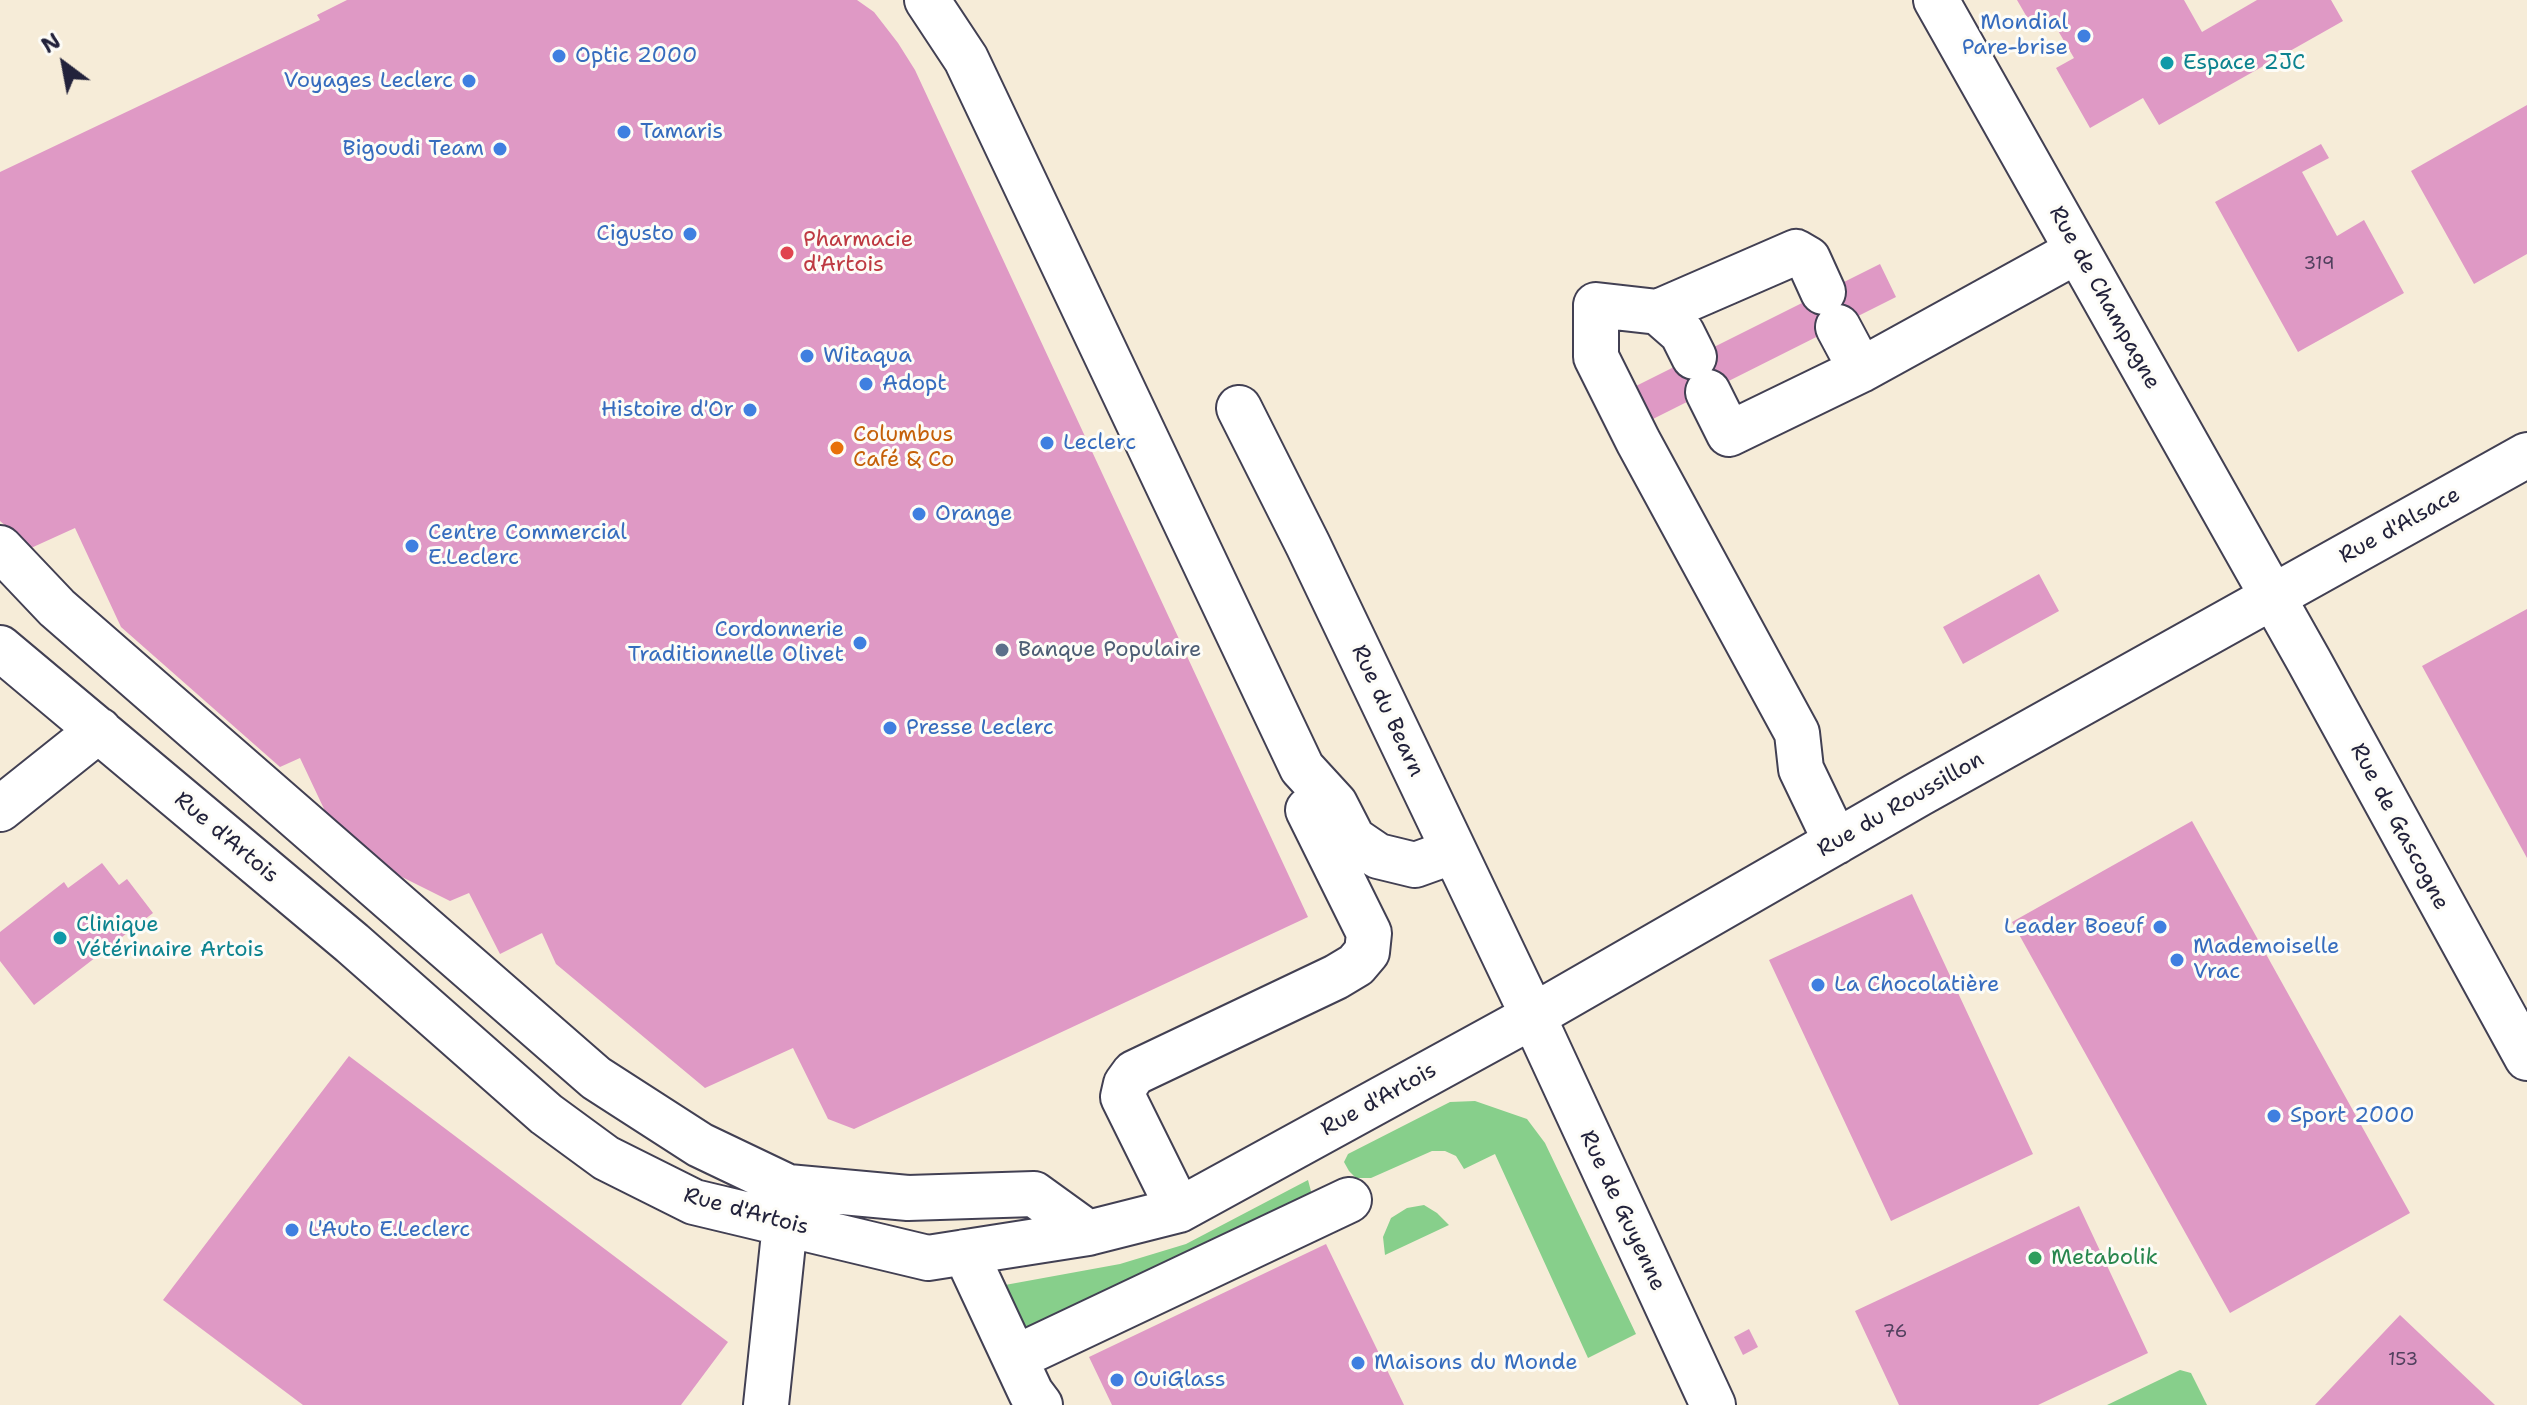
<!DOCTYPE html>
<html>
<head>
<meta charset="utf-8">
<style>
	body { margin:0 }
	#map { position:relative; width:2527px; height:1405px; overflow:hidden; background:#f6ecd8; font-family:"Shantell Sans",sans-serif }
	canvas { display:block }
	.north { position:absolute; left:24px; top:24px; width:80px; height:80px; -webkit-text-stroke:6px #fdfcf7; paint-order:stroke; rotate:328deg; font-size:22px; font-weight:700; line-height:32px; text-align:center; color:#22223b }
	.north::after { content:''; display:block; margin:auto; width:28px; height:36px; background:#22223b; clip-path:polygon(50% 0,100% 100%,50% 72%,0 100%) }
</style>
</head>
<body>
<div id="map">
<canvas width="2527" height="1405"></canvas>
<div class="north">N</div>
</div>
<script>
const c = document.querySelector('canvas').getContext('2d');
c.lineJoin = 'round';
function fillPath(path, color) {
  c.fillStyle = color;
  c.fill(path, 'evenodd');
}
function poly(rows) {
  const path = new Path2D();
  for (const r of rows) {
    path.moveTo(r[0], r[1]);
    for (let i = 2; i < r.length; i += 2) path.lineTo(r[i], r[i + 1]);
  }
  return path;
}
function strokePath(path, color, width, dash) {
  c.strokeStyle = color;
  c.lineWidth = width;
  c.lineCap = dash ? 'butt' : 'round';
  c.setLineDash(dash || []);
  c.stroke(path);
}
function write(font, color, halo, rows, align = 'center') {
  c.font = font + ' "Shantell Sans",sans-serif';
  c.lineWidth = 6;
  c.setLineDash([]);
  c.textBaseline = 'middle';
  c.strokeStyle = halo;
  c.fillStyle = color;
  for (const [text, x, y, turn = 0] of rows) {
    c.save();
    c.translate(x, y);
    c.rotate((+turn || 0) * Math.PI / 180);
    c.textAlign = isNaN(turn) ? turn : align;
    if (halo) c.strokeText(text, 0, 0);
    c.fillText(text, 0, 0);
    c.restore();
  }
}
fillPath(poly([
	[1475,1101,1527,1119,1545,1143,1636,1334,1588,1358,1495,1154,1464,1169,1456,1156,1445,1151,1432,1151,1371,1178,1356,1178,1349,1171,1344,1162,1348,1154,1450,1102],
	[1308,1180,1312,1195,1027,1332,1001,1290,1005,1285,1120,1264,1186,1244],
	[1424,1205,1437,1213,1449,1225,1385,1255,1383,1237,1391,1218,1407,1208],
	[2180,1370,2191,1373,2207,1405,2107,1405]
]), '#87cf8b');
fillPath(poly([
	[347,0,857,0,874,12,898,43,915,70,1308,917,854,1129,828,1119,793,1048,705,1088,556,964,542,933,500,954,469,893,450,901,342,847,300,758,280,767,121,627,75,528,31,548,0,521,0,172,320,20,317,15],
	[2017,0,2184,0,2202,32,2257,0,2331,0,2343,21,2159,125,2143,98,2090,128,2056,68,2074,58,2053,22,2035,31],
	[2527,105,2527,254,2474,284,2411,171],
	[2321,144,2329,158,2302,172,2337,236,2364,220,2404,293,2298,352,2215,202],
	[1880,264,1896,297,1643,424,1626,391],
	[2039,574,2059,611,1963,664,1943,627],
	[2527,609,2527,858,2422,666],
	[2192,821,2410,1213,2230,1313,2012,922],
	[102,863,119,885,127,879,153,913,34,1005,0,961,0,932,64,882,68,888],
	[1912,894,2033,1154,1891,1221,1769,960],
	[349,1056,728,1342,681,1405,303,1405,163,1300],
	[2079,1206,2148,1353,2038,1405,1899,1405,1855,1311],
	[1326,1244,1404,1405,1112,1405,1089,1357],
	[2400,1315,2495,1405,2315,1405],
	[1749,1329,1758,1347,1743,1355,1734,1337]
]), '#df99c5');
const minor = poly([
	[927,0,966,59,1302,768,1335,804,1353,839,1378,856,1415,865,1454,851],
	[1936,0,2309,661,2527,1058],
	[1658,312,1796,252,1808,259,1823,292],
	[1838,327,1861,370,2077,251],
	[1694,357,1682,333,1658,312,1596,305,1596,357,1638,441,1797,733,1801,769,1836,842],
	[1708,392,1729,434,1861,370],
	[1239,408,1308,545,1533,1016,1713,1405],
	[0,548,57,608,596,1078,700,1145,788,1187,908,1198,1034,1194,1088,1233],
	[0,648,352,943,546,1114,606,1158,694,1202,928,1258,1088,1233,1179,1210,1533,1016,1919,794,2527,455],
	[0,809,99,730],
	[1179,1210,1123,1097,1126,1084,1134,1073,1336,977,1356,965,1367,952,1369,933,1308,810],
	[965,1252,1031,1393,1040,1405],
	[1015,1358,1349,1200],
	[766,1405,785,1224]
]);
strokePath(minor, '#424053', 48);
strokePath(minor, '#fff', 44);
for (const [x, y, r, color] of [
	[2084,36,8,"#3f7fe0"],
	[559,56,8,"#3f7fe0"],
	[2167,63,8,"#0f9aa8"],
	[469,81,8,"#3f7fe0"],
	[624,132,8,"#3f7fe0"],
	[500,149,8,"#3f7fe0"],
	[690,234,8,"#3f7fe0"],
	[787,253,8,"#e0444e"],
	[807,356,8,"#3f7fe0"],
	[866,384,8,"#3f7fe0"],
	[750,410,8,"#3f7fe0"],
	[1047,443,8,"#3f7fe0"],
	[837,448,8,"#e8710a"],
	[919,514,8,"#3f7fe0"],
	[412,546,8,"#3f7fe0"],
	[860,643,8,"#3f7fe0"],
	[1002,650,8,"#5c6f8a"],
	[890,728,8,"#3f7fe0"],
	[2160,927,8,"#3f7fe0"],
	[60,938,8,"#0f9aa8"],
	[2177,960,8,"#3f7fe0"],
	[1818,985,8,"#3f7fe0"],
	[2274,1116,8,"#3f7fe0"],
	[292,1230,8,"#3f7fe0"],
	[2035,1258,8,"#2e9e5b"],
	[1358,1363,8,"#3f7fe0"],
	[1117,1380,8,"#3f7fe0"]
]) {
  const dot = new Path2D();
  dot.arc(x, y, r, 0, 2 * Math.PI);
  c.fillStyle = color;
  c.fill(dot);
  strokePath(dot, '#fdfcf7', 3);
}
write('18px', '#51405e', null, [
	["319",2319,264],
	["76",1895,1332],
	["153",2403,1360]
]);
write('22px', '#366cbe', '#fdfcf7', [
	["Mondial",2068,23,"right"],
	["Pare-brise",2068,48,"right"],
	["Optic 2000",575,56],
	["Voyages Leclerc",453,81,"right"],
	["Tamaris",640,132],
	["Bigoudi Team",484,149,"right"],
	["Cigusto",674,234,"right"],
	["Witaqua",823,356],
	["Adopt",882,384],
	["Histoire d'Or",734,410,"right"],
	["Leclerc",1063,443],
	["Orange",935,514],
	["Centre Commercial",428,533],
	["E.Leclerc",428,558],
	["Cordonnerie",844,630,"right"],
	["Traditionnelle Olivet",844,655,"right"],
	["Presse Leclerc",906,728],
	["Leader Boeuf",2144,927,"right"],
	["Mademoiselle",2193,947],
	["Vrac",2193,972],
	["La Chocolatière",1834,985],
	["Sport 2000",2290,1116],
	["L'Auto E.Leclerc",308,1230],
	["Maisons du Monde",1374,1363],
	["OuiGlass",1133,1380]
], 'left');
write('22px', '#0d838f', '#fdfcf7', [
	["Espace 2JC",2183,63],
	["Clinique",76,925],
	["Vétérinaire Artois",76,950]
], 'left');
write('22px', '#be3a42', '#fdfcf7', [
	["Pharmacie",803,240],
	["d'Artois",803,265]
], 'left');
write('22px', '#22223b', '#fdfcf7', [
	["Rue de Champagne",2104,298,61],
	["Rue d'Alsace",2400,526,-29],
	["Rue du Bearn",1387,711,65],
	["Rue du Roussillon",1901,805,-30],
	["Rue de Gascogne",2399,827,62],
	["Rue d'Artois",226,838,40],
	["Rue d'Artois",1379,1100,-29],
	["Rue de Guyenne",1622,1211,65],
	["Rue d'Artois",746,1212,15]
]);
write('22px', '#c56008', '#fdfcf7', [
	["Columbus",853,435],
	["Café & Co",853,460]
], 'left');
write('22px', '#4e5e75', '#fdfcf7', [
	["Banque Populaire",1018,650]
], 'left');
write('22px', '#27864d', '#fdfcf7', [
	["Metabolik",2051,1258]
], 'left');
</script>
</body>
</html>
